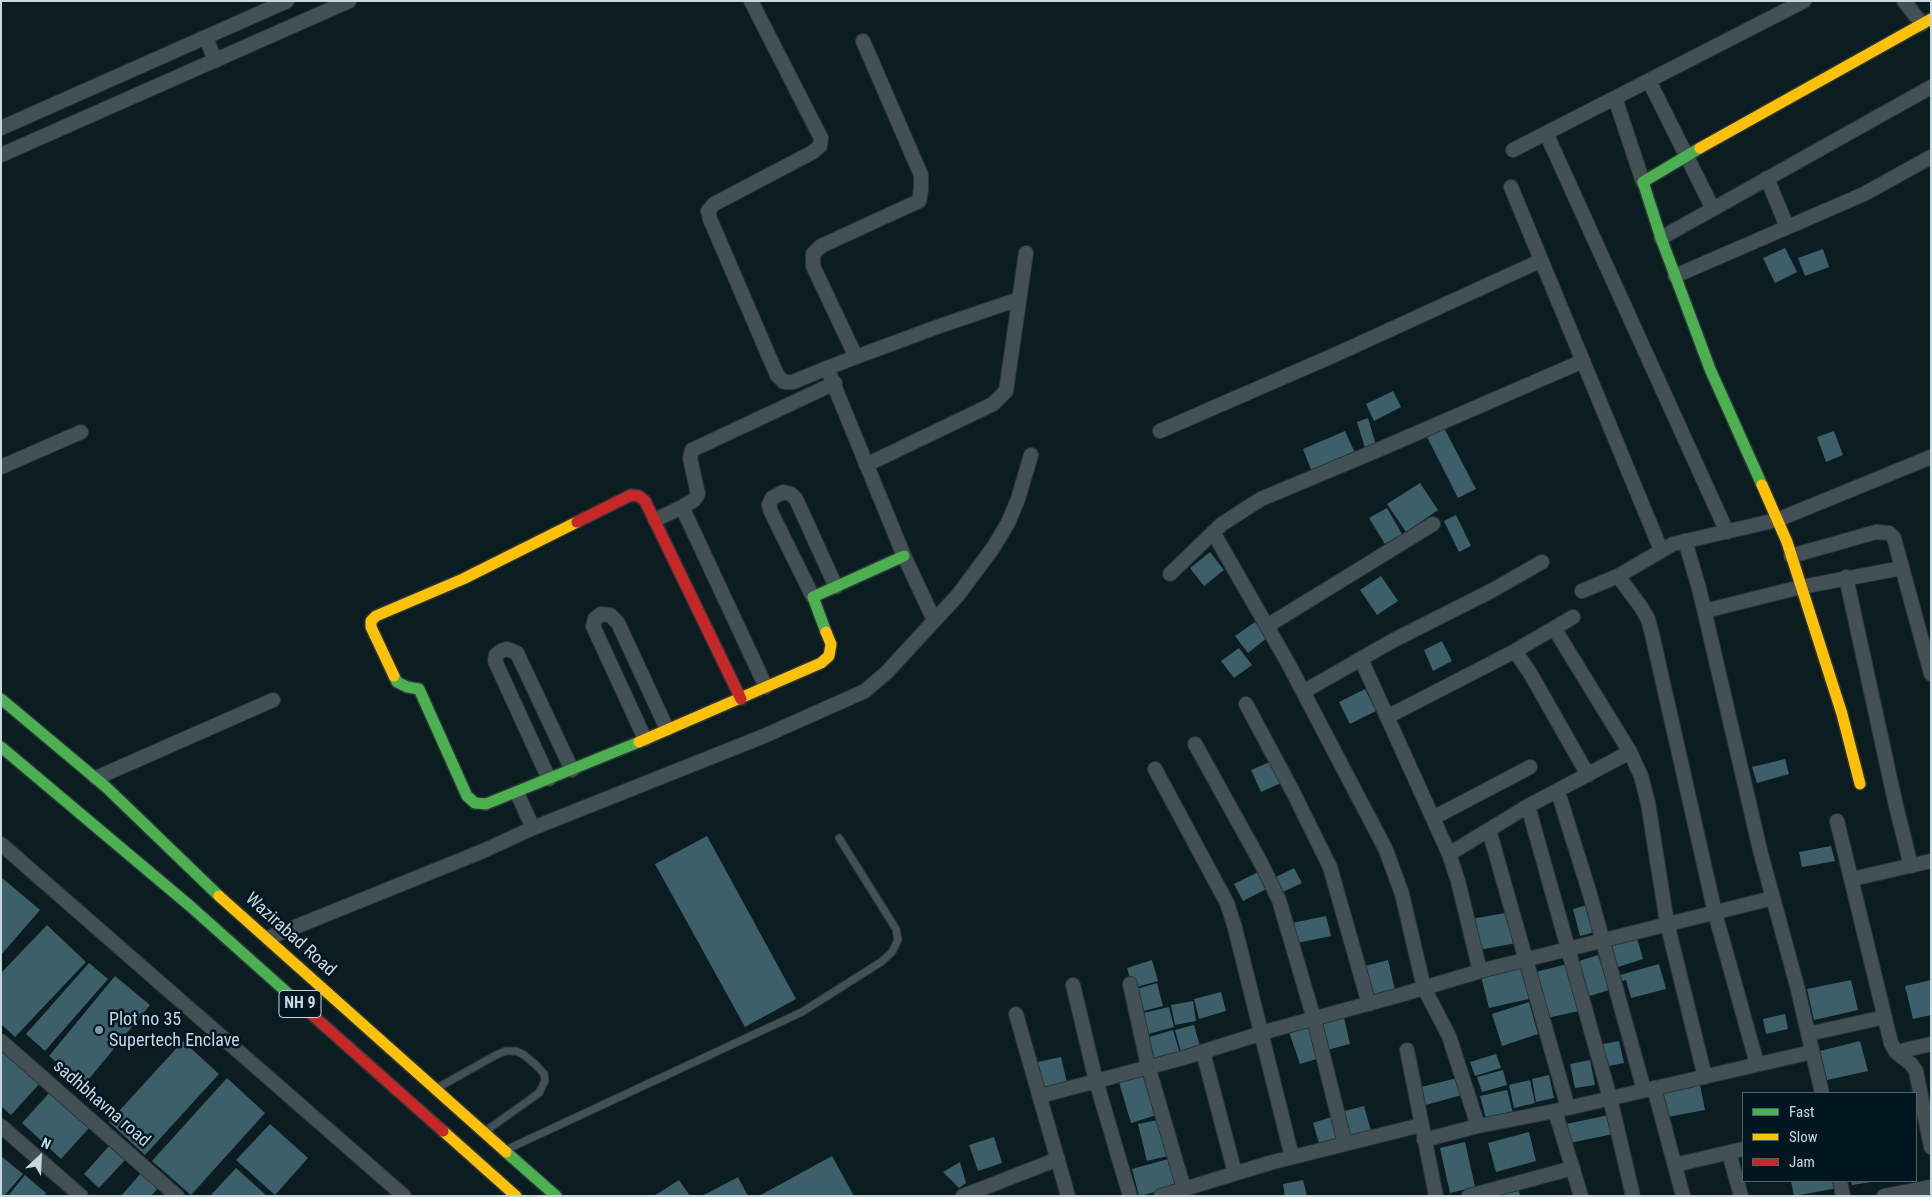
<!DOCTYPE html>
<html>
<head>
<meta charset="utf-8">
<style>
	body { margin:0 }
	#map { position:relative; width:1932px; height:1197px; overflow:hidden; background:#0c1d22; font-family:"Roboto Condensed",sans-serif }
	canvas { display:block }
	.frame { position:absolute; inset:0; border:2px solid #c5d9e1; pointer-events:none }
	.legend { position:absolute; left:1742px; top:1092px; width:175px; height:90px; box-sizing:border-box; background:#001721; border:1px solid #4f656e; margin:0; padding:6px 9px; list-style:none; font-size:15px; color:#c5d9e1 }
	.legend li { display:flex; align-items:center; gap:10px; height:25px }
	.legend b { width:25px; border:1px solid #4f656e }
	.north { position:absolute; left:15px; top:1132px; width:50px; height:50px; -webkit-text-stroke:4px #001721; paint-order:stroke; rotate:25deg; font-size:14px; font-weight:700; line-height:20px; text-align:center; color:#c5d9e1 }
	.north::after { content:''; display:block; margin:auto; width:18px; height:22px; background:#c5d9e1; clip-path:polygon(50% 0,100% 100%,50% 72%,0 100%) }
</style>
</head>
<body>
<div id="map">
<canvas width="1932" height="1197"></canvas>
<div class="frame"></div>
<ul class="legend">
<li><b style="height:6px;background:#4caf50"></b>Fast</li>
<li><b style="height:6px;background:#ffc107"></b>Slow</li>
<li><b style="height:6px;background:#c62828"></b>Jam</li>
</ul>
<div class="north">N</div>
</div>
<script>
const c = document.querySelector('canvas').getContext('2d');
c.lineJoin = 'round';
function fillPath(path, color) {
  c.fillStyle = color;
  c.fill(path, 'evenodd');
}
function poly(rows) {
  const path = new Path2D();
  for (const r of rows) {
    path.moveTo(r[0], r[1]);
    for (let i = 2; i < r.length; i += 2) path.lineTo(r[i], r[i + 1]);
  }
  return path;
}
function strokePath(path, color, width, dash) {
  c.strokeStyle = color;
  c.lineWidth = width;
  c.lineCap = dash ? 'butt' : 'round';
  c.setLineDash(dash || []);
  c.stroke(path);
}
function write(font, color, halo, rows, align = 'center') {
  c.font = font + ' "Roboto Condensed",sans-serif';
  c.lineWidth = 5;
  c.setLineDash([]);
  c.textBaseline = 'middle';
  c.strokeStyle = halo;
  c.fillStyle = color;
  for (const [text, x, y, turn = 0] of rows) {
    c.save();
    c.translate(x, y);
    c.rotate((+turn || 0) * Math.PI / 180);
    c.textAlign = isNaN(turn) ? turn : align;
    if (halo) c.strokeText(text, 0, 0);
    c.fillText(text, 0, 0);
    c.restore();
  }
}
fillPath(poly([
	[1785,248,1797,272,1775,283,1763,258],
	[1823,249,1829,267,1805,276,1798,258],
	[1393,391,1401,407,1374,421,1366,404],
	[1368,418,1376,445,1365,448,1357,422],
	[1444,428,1476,489,1458,498,1427,437],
	[1345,431,1355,453,1312,472,1303,449],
	[1834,431,1843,455,1826,462,1817,437],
	[1420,483,1438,510,1406,532,1387,504],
	[1387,508,1402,534,1385,544,1369,518],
	[1456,515,1471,546,1459,552,1444,521],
	[1210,552,1224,570,1204,586,1190,568],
	[1381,576,1398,601,1377,615,1360,590],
	[1255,622,1267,638,1248,653,1235,636],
	[1442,641,1452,661,1433,671,1424,650],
	[1239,648,1252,665,1234,678,1221,661],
	[1365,689,1376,711,1350,724,1339,702],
	[1785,759,1789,774,1757,783,1752,767],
	[1272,761,1281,783,1261,792,1251,770],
	[707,836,796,999,745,1027,655,864],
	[1831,846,1835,861,1802,867,1799,852],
	[1294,868,1302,883,1283,892,1276,877],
	[1262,870,1270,887,1243,901,1234,884],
	[1,877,40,910,1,955],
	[1587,905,1595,932,1580,936,1573,909],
	[1511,912,1517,943,1478,950,1471,919],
	[1326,916,1331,936,1297,943,1292,923],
	[47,925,86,962,15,1037,1,1024,1,973],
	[1635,931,1643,959,1618,967,1609,939],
	[1598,955,1609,990,1583,998,1573,963],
	[1152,960,1158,981,1133,988,1127,968],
	[1388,960,1395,990,1371,995,1365,966],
	[89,963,108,979,45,1051,26,1034],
	[1567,964,1579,1011,1547,1018,1536,972],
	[1659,964,1666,989,1631,998,1626,980,1622,981,1620,975],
	[1521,968,1529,999,1489,1008,1481,977],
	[115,976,150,1005,84,1085,49,1056],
	[1851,980,1858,1010,1814,1020,1807,989],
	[1931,980,1931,1015,1913,1019,1905,986],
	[1157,983,1163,1006,1139,1012,1133,990],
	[1221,992,1226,1011,1199,1019,1194,999],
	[1193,1001,1196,1021,1175,1025,1171,1005],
	[1529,1002,1538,1034,1502,1046,1492,1014],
	[1169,1007,1174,1027,1145,1035,1139,1014],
	[1785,1014,1788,1029,1766,1034,1763,1019],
	[1344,1018,1350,1044,1327,1050,1320,1024],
	[1311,1022,1323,1057,1300,1064,1288,1029],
	[1194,1025,1200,1046,1181,1052,1175,1030],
	[1173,1030,1181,1057,1153,1065,1146,1038],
	[183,1041,219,1074,145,1155,109,1122],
	[1619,1041,1624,1063,1603,1067,1598,1045],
	[1860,1041,1868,1071,1827,1080,1820,1051],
	[5,1049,41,1082,11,1115,1,1106,1,1053],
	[1496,1054,1501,1068,1475,1076,1470,1062],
	[1061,1057,1067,1083,1039,1089,1033,1063],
	[1590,1060,1595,1085,1575,1088,1570,1064],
	[1147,1070,1160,1114,1131,1123,1118,1079],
	[1503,1070,1507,1085,1482,1092,1477,1077],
	[1549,1075,1554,1098,1536,1102,1532,1079],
	[227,1078,265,1113,191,1195,152,1161],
	[1457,1078,1462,1095,1422,1106,1417,1088],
	[1530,1080,1535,1103,1514,1108,1509,1085],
	[1700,1085,1705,1110,1662,1118,1657,1093],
	[1507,1090,1513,1113,1486,1119,1480,1096],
	[50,1092,89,1128,61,1159,22,1123],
	[1364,1106,1371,1131,1349,1137,1341,1112],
	[1609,1115,1613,1134,1570,1143,1566,1124],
	[1334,1116,1341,1140,1320,1146,1313,1123],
	[1163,1119,1172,1155,1147,1161,1138,1124],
	[270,1124,308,1158,275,1195,236,1160],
	[1529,1132,1536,1161,1496,1172,1488,1143],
	[994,1137,1002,1163,978,1171,969,1145],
	[1465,1142,1475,1187,1450,1193,1440,1148],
	[109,1146,125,1160,99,1188,84,1174],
	[1,1156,23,1174,4,1196,1,1196],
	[832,1156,854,1196,759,1196],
	[1172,1158,1179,1186,1139,1196,1132,1169],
	[960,1162,966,1183,959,1188,943,1172],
	[236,1168,267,1196,210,1196],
	[142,1172,159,1187,151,1196,121,1196],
	[25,1175,46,1193,44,1196,8,1196],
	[738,1177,748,1196,702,1196],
	[679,1180,690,1196,654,1196],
	[1303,1180,1307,1196,1285,1196,1283,1184],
	[1791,1181,1836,1181,1838,1188,1794,1196],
	[1851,1181,1871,1181,1871,1182,1852,1185],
	[1519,1191,1520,1196,1501,1196,1501,1195]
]), '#3c5f6a');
const lane = poly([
	[439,1087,496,1055,506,1051,516,1051,524,1055,536,1065,544,1074,545,1081,539,1093,487,1130],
	[510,1148,802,1012,881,962,892,952,898,940,896,929,839,838]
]);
const street = poly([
	[751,1,821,138,820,146,813,152,714,204,708,211,710,219,777,375,784,382,793,382,827,368,904,556,934,620],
	[1904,1,1922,24],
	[206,37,215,61],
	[863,41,921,175,921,190,919,201,821,246,813,254,813,266,856,357,937,327,1019,299],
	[1649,81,1713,209],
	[1615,98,1643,182],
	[1,128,287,1],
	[1546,133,1727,532],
	[1513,150,1804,1],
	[1,155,349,1],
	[1767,178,1787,227],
	[1511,187,1661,550],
	[1661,238,1931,87],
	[1675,276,1864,194,1931,157],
	[827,368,856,357],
	[1160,431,1339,353,1540,261],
	[866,465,993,404,1006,391,1026,253],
	[1,467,81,432],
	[682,507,694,500,698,494,690,458,692,450,835,383],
	[655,520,682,507,766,687],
	[1213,532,1288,663,1386,850,1402,894,1424,988,1449,1036,1478,1126],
	[1685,541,1699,588,1761,854,1797,986,1822,1093],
	[1791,556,1876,532,1889,533,1894,538,1931,674],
	[1170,574,1222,524,1261,499,1378,450,1583,361],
	[1618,576,1641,607,1648,619,1652,634,1715,913,1757,1064],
	[1846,577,1896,806,1911,866],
	[1582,591,1618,576,1673,544,1777,520,1931,457],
	[813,597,771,512,769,505,772,498,783,492,791,494,796,499,836,587],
	[1705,611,1801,587,1902,568],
	[1267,626,1433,524],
	[1554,628,1630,752,1641,776,1648,803,1667,923,1705,1077],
	[1515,651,1530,673,1588,775],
	[1361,659,1449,854,1458,881,1480,971],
	[1303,692,1392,641,1491,591,1542,562],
	[1246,704,1292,790,1330,867,1369,1004],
	[1387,717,1515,651,1573,617],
	[645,739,593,626,595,619,601,614,610,615,618,623,667,729],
	[1195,744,1261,863,1279,900,1314,1019,1345,1144],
	[1155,769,1227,903,1235,928,1292,1157],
	[96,778,273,700],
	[549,779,495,661,496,655,501,651,507,649,517,653,572,770],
	[1558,792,1589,891,1644,1090],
	[517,793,533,828],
	[1528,806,1610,1098,1633,1196],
	[1433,818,1530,767],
	[1837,821,1891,1043,1896,1052,1911,1064,1916,1071,1931,1147],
	[1489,830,1568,1108],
	[1,844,404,1196],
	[1449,854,1528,806,1630,752],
	[1852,879,1931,861],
	[268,938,483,851,533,828,764,736,865,691,887,672,958,595,993,548,1008,523,1018,499,1031,455],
	[1130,984,1148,1066,1184,1189],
	[1073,985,1096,1081,1130,1196],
	[1016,1014,1068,1196],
	[1808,1034,1885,1017],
	[1,1041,177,1196],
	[1407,1050,1436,1196],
	[1203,1052,1235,1173],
	[1896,1052,1931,1044],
	[1654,1088,1683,1196],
	[1040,1096,1183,1058,1272,1030,1400,995,1484,970,1773,898],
	[1555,1111,1581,1196],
	[1,1126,81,1196],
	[1424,1140,1478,1126,1555,1111,1812,1052],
	[1729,1153,1741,1196],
	[1675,1165,1743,1149],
	[1840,1181,1843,1196],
	[963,1196,1058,1159],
	[1161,1196,1273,1162,1421,1125],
	[1469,1196,1573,1168],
	[1884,1196,1931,1187]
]);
const fast = poly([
	[1700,148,1643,182,1661,238,1710,369,1762,485],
	[826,632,813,597,904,556],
	[394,676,397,682,407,687,419,689,467,796,475,803,486,804,639,742],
	[1,699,106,787,219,896],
	[1,747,190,906,301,1005],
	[506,1152,556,1196]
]);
const slow = poly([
	[1700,148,1931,19],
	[1762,485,1787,542,1842,714,1860,784],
	[394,676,371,627,371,621,376,616,463,579,577,522],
	[639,742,821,663,829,656,831,644,826,632],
	[219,896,506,1152],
	[443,1131,516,1196]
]);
const jam = poly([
	[577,522,631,495,639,496,645,501,741,699],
	[301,1005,443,1131]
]);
strokePath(lane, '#2a353a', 9);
strokePath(street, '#2a353a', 16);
strokePath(fast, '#2a353a', 14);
strokePath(slow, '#2a353a', 14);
strokePath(jam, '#2a353a', 14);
strokePath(lane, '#435156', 7);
strokePath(street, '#435156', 14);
strokePath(fast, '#4caf50', 11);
strokePath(slow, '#ffc107', 11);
strokePath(jam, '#c62828', 11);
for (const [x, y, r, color] of [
	[99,1030,5,"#84979e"]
]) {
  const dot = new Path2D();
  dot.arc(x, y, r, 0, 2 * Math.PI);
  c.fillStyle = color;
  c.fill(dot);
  strokePath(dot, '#001721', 2);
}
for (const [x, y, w] of [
	[300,1004,42]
]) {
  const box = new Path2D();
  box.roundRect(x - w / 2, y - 13.5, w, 27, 4);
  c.fillStyle = '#001721';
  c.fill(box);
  strokePath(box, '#c5d9e1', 1);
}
write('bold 16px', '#c5d9e1', null, [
	["NH 9",300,1004]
]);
write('18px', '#c5d9e1', '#001721', [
	["Wazirabad Road",290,935,42],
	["sadhbhavna road",101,1104,41]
]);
write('18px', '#c5d9e1', '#001721', [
	["Plot no 35",109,1020],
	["Supertech Enclave",109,1041]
], 'left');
</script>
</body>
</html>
